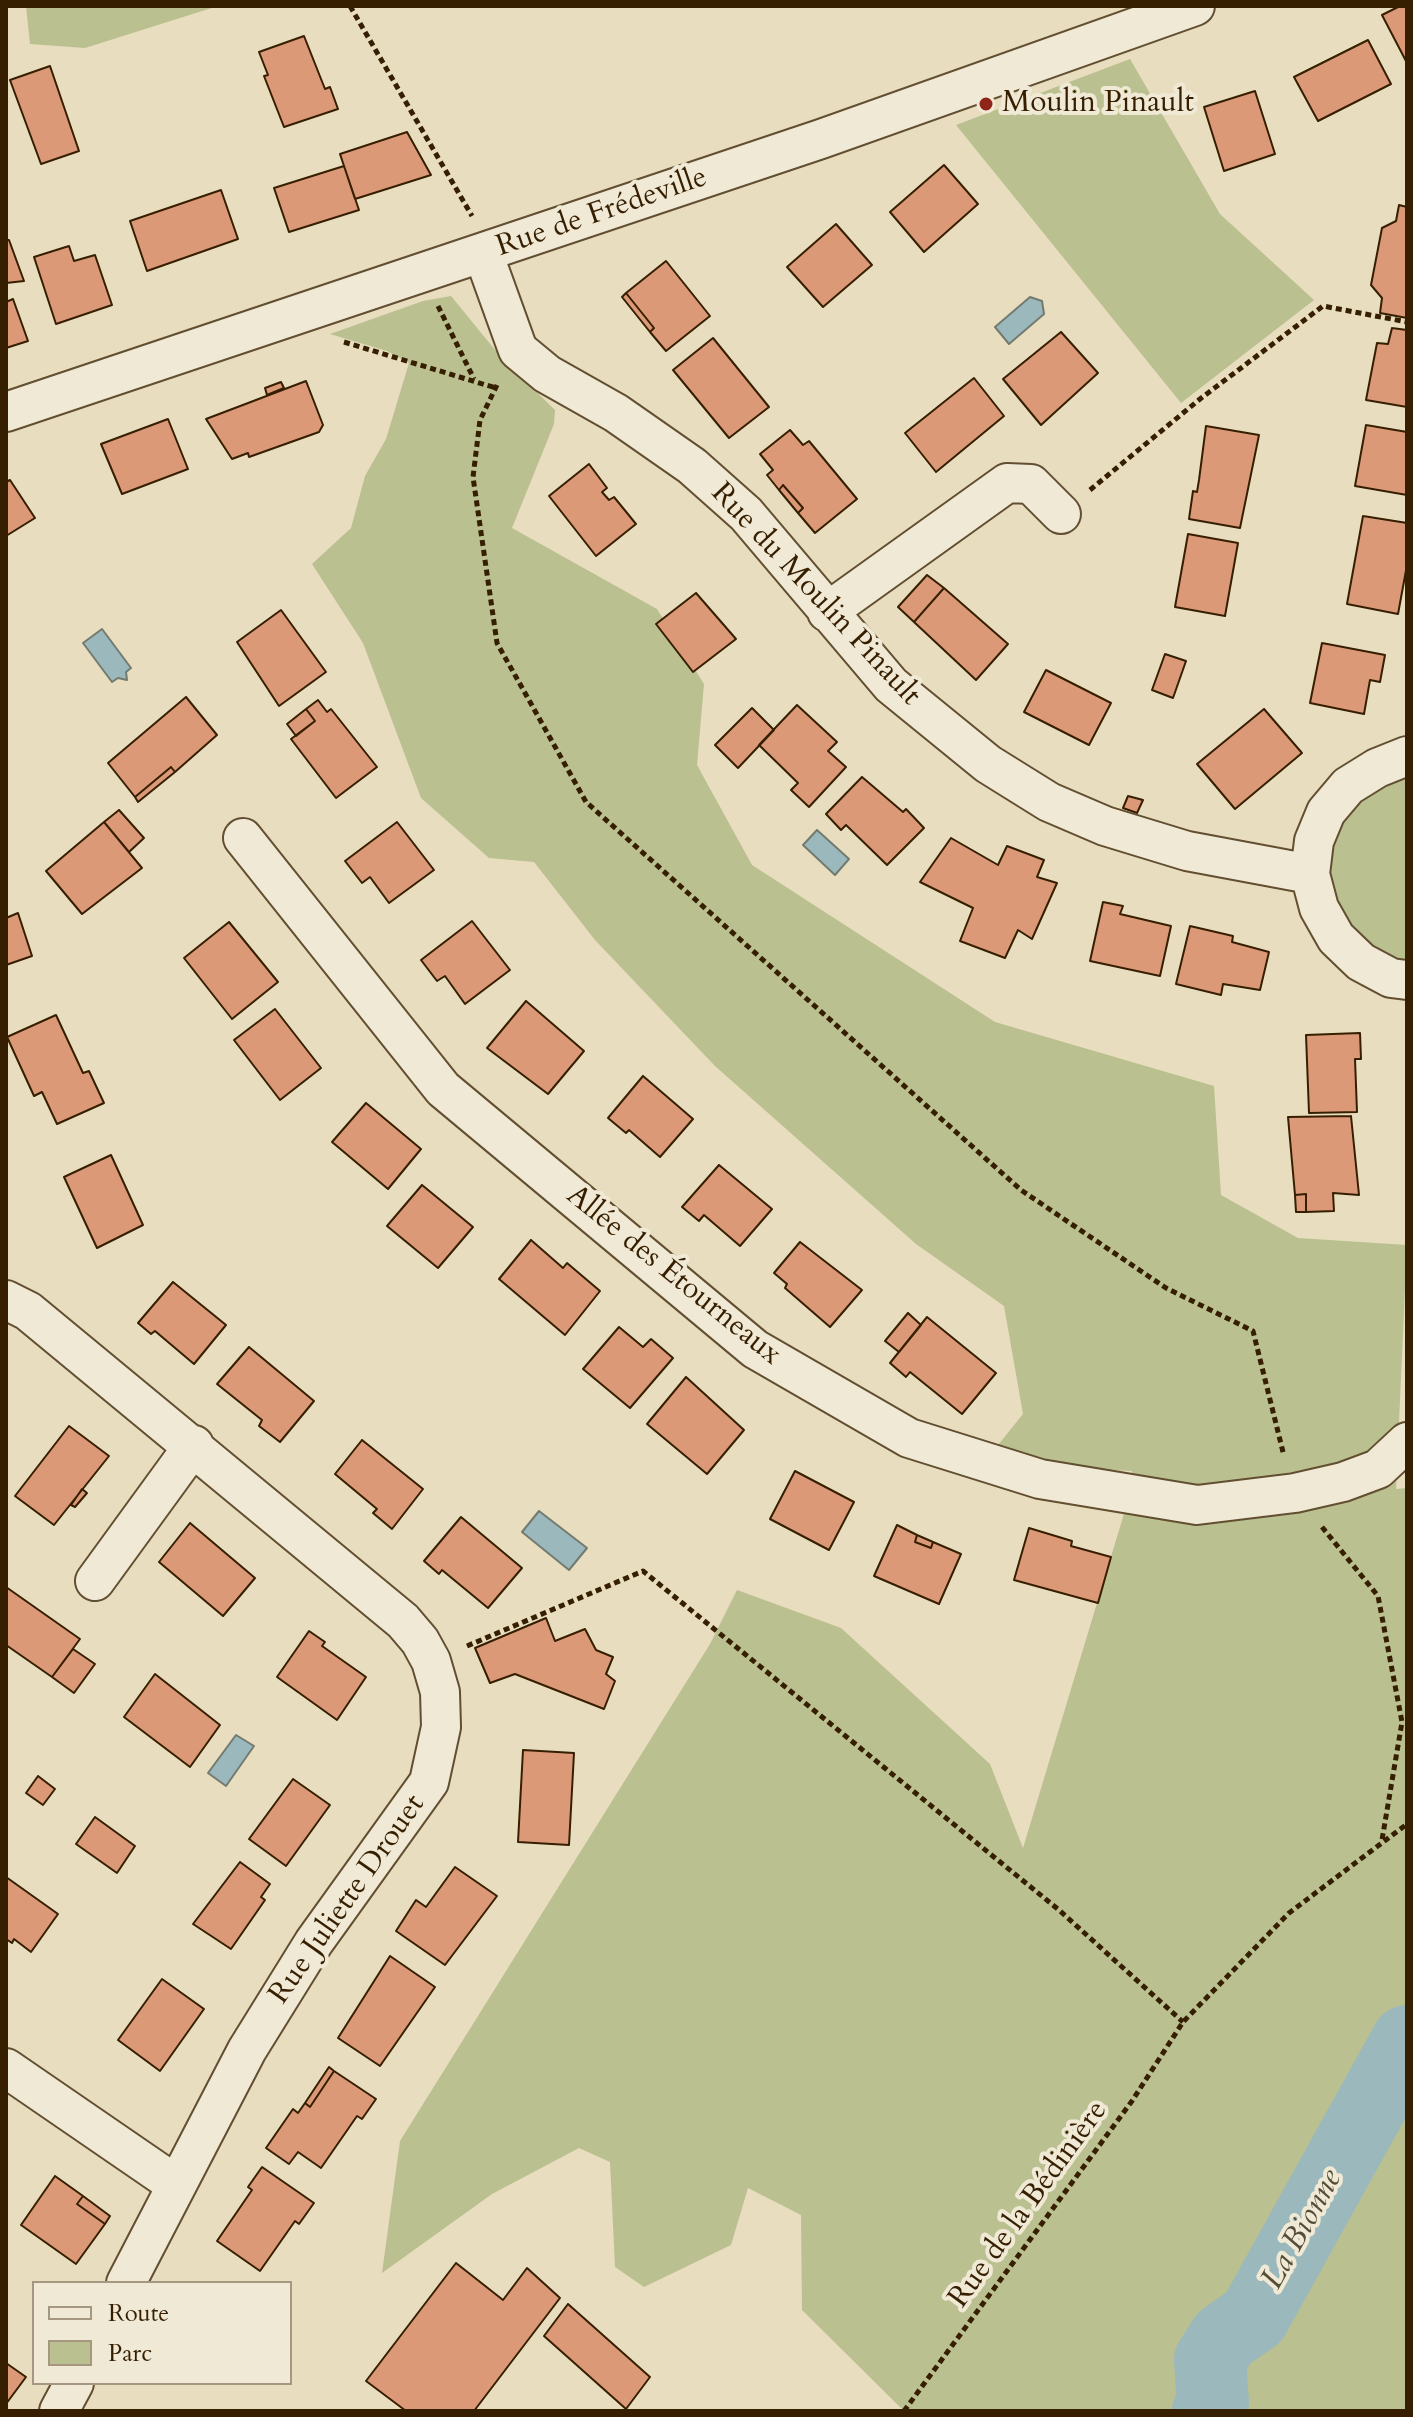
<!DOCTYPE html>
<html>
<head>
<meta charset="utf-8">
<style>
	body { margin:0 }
	#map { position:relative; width:1413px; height:2417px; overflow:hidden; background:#e8ddbe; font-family:Cardo,serif }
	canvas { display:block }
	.frame { position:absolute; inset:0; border:8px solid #361f00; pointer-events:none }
	.legend { position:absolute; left:32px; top:2281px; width:260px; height:104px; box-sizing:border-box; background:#f0e9d5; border:2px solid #a69880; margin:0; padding:10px 14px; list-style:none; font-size:24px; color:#361f00 }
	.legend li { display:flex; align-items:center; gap:16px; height:40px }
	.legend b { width:40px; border:2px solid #a69880 }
</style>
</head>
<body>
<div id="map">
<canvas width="1413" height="2417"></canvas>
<div class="frame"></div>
<ul class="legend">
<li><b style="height:10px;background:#f0e9d5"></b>Route</li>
<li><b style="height:22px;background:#bac08f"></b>Parc</li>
</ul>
</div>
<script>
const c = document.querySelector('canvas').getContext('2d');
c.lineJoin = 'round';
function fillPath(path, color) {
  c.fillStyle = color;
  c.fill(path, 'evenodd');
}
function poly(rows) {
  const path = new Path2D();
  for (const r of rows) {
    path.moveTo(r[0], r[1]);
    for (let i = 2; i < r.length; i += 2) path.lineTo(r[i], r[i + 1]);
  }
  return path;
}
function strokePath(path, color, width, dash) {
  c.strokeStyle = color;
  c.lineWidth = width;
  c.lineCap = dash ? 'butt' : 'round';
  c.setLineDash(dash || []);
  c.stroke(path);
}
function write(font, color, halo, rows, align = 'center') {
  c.font = font + ' Cardo,serif';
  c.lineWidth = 8;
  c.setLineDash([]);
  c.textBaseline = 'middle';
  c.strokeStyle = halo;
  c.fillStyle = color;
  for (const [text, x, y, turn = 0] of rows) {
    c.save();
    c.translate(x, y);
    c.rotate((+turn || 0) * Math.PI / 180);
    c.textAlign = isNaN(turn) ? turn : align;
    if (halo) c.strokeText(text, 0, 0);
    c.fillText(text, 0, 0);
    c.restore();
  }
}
fillPath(poly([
	[26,6,218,6,85,48,30,44],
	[1130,59,1220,214,1314,300,1181,403,956,125],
	[451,296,500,356,555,410,554,424,512,528,657,609,704,684,697,765,752,865,995,1022,1214,1086,1221,1195,1298,1238,1407,1245,1396,1489,1407,1488,1407,2411,904,2411,802,2310,801,2215,748,2188,731,2245,644,2287,615,2267,610,2162,579,2148,492,2194,382,2273,400,2141,710,1644,737,1590,841,1628,990,1764,1023,1848,1123,1517,1132,1471,1063,1468,994,1450,1023,1414,1004,1306,916,1244,715,1066,595,940,534,862,489,858,421,798,363,643,312,564,351,528,365,476,386,439,409,363,387,351,330,334,423,301],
	[1407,775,1407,968,1364,954,1331,902,1327,840,1367,788]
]), '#bac08f');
const water = poly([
	[1030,297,1042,301,1044,314,1009,344,995,327,1030,297],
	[102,629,131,668,126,672,127,680,118,678,112,682,83,643,102,629],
	[817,830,849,859,835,875,803,845,817,830],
	[539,1511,587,1548,569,1570,522,1532,539,1511],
	[236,1735,254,1746,226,1786,208,1773,236,1735]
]);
fillPath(water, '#9bb9bc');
strokePath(water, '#737b71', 2);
strokePath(poly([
	[1208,2411,1213,2403,1210,2360,1224,2338,1254,2317,1407,2041]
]), '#9bb9bc', 72);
const building = poly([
	[1400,6,1407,6,1407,63,1382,15,1400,6],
	[304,36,325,89,330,87,338,109,284,127,264,76,268,75,259,52,304,36],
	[1368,40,1391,84,1318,121,1294,77,1368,40],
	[50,66,79,151,41,164,10,80,50,66],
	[1255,91,1275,154,1224,171,1204,107,1255,91],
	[407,132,431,175,355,199,340,154,407,132],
	[944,165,978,204,924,252,890,212,944,165],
	[344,166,359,210,289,232,274,188,344,166],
	[221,190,238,239,147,271,130,221,221,190],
	[1399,205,1407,207,1407,318,1380,313,1382,298,1371,285,1382,228,1396,221,1399,205],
	[836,224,872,265,823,307,787,267,836,224],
	[6,240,9,240,24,281,6,283,6,240],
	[69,246,74,261,95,255,112,305,56,324,34,257,69,246],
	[666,261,710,316,666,351,650,332,654,328,626,293,666,261],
	[626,293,654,328,650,332,622,297,626,293],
	[13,299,28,341,6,348,6,302,13,299],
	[1392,328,1407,330,1407,407,1366,400,1377,343,1388,344,1392,328],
	[1061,332,1098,373,1041,425,1003,379,1061,332],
	[713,338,769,407,729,438,673,370,713,338],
	[974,378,1004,416,936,472,905,433,974,378],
	[306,381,323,425,319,432,249,457,248,453,232,459,206,419,306,381],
	[281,382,284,388,267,395,265,388,281,382],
	[168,419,188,469,122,494,101,444,168,419],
	[1366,425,1407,432,1407,495,1355,486,1366,425],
	[1206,426,1259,435,1240,528,1189,519,1193,491,1197,492,1199,480,1206,426],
	[790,430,803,445,809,441,857,499,815,533,798,513,803,508,783,485,779,490,767,475,773,470,760,454,790,430],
	[589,464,607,488,602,492,609,500,614,497,636,524,596,556,549,496,589,464],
	[10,480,35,518,6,536,6,482,10,480],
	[783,485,803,508,798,513,779,490,783,485],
	[1363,516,1407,523,1407,565,1398,614,1347,604,1363,516],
	[1188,534,1238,543,1225,616,1175,607,1188,534],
	[927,575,944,588,914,622,898,607,927,575],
	[944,588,1008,644,976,680,914,622,944,588],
	[696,593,736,639,693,672,656,624,696,593],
	[281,610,326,672,279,706,237,642,281,610],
	[1322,643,1385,655,1380,682,1370,680,1364,714,1310,703,1322,643],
	[1165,654,1186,661,1173,698,1152,690,1165,654],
	[1046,670,1111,703,1089,745,1024,712,1046,670],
	[186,697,217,735,175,772,171,767,135,797,108,763,186,697],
	[318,700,327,712,331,709,377,767,336,798,291,739,315,721,306,709,318,700],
	[797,705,837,742,828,751,846,767,809,807,791,790,798,783,759,745,797,705],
	[752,708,774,730,738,768,715,745,752,708],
	[306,709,315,721,296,736,287,724,306,709],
	[1264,709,1302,753,1235,809,1197,764,1264,709],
	[171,767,175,772,138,802,135,797,171,767],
	[862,777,903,812,906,809,924,828,887,865,846,825,841,830,826,814,862,777],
	[1128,796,1143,800,1137,813,1123,808,1128,796],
	[119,810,144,838,129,852,104,822,119,810],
	[104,822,142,868,82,914,46,871,104,822],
	[397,822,434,870,389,903,370,877,362,883,345,861,397,822],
	[951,838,998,865,1007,846,1044,860,1037,877,1057,883,1032,939,1018,930,1005,958,960,941,973,908,920,882,951,838],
	[1103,902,1123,906,1120,914,1171,926,1160,976,1090,961,1103,902],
	[18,913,32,956,6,965,6,918,18,913],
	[472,921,510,970,465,1004,445,976,437,981,421,960,472,921],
	[229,922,278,982,232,1019,184,958,229,922],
	[1190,926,1233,936,1232,942,1269,952,1260,990,1223,984,1221,995,1176,984,1190,926],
	[526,1001,584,1051,548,1094,487,1048,526,1001],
	[275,1009,321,1068,280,1100,234,1040,275,1009],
	[56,1015,83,1073,89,1071,104,1103,57,1124,42,1092,34,1096,7,1037,56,1015],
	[1360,1033,1361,1059,1355,1059,1357,1112,1309,1113,1306,1035,1360,1033],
	[643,1076,693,1119,660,1157,629,1130,626,1133,608,1118,643,1076],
	[366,1103,421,1149,388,1189,332,1142,366,1103],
	[1351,1116,1359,1195,1333,1193,1334,1211,1306,1212,1306,1194,1295,1195,1288,1117,1351,1116],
	[111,1155,143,1225,97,1248,64,1177,111,1155],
	[719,1165,772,1209,740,1246,704,1215,699,1221,682,1207,719,1165],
	[422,1185,473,1227,438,1268,387,1226,422,1185],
	[1306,1194,1306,1212,1296,1212,1295,1195,1306,1194],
	[531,1240,563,1268,567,1263,600,1291,565,1335,499,1279,531,1240],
	[800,1242,862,1290,830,1327,785,1288,787,1284,774,1273,800,1242],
	[173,1282,226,1325,194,1364,155,1331,151,1334,138,1323,173,1282],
	[908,1313,921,1325,899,1352,885,1341,908,1313],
	[927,1317,996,1373,962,1414,910,1372,906,1377,890,1363,927,1317],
	[619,1327,643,1347,651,1339,673,1358,630,1408,583,1369,619,1327],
	[249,1347,314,1401,280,1442,259,1426,262,1420,217,1384,249,1347],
	[686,1377,744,1430,707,1474,647,1424,686,1377],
	[69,1426,109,1456,54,1525,15,1496,69,1426],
	[362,1440,423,1489,392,1529,373,1513,377,1509,335,1474,362,1440],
	[795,1471,854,1502,829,1550,770,1519,795,1471],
	[82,1489,87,1493,75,1507,71,1505,82,1489],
	[461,1517,522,1568,488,1608,442,1570,439,1574,424,1561,461,1517],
	[190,1523,255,1578,223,1616,159,1562,190,1523],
	[897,1525,917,1535,915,1542,931,1548,933,1542,961,1554,939,1604,874,1576,897,1525],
	[1029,1528,1072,1541,1071,1546,1111,1557,1098,1603,1014,1580,1029,1528],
	[917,1535,933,1542,931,1548,915,1542,917,1535],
	[6,1587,80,1639,52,1677,6,1645,6,1587],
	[546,1618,555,1641,585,1629,596,1650,613,1657,606,1674,615,1681,604,1709,515,1674,490,1683,475,1648,546,1618],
	[309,1631,325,1642,322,1646,366,1677,337,1720,277,1677,309,1631],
	[73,1649,95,1664,74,1693,52,1677,73,1649],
	[155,1674,220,1725,190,1767,124,1717,155,1674],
	[523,1750,574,1753,569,1845,518,1842,523,1750],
	[38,1776,55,1789,43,1805,26,1793,38,1776],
	[293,1779,330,1805,286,1866,249,1839,293,1779],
	[95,1817,135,1846,117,1873,76,1844,95,1817],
	[240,1862,270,1884,261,1897,265,1900,231,1949,193,1924,240,1862],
	[455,1867,497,1896,445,1965,396,1931,416,1900,426,1907,455,1867],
	[6,1877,58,1914,31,1952,14,1939,12,1943,6,1939,6,1877],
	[390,1956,435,1987,380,2066,338,2038,390,1956],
	[162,1979,204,2009,160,2071,118,2040,162,1979],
	[329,2067,334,2071,310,2107,305,2103,329,2067],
	[334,2071,376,2099,362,2119,357,2116,321,2168,298,2152,289,2164,266,2148,293,2109,298,2113,305,2103,310,2107,334,2071],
	[262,2167,314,2203,299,2224,295,2221,260,2271,217,2241,252,2190,248,2187,262,2167],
	[55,2176,83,2196,77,2204,105,2224,76,2264,21,2225,55,2176],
	[83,2196,110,2216,105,2224,77,2204,83,2196],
	[456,2263,503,2300,527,2268,560,2298,474,2411,406,2411,366,2381,456,2263],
	[568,2304,650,2377,626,2409,544,2336,568,2304],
	[6,2363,26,2377,6,2404,6,2363]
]);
fillPath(building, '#dc9978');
strokePath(building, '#361f00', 2);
const street = poly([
	[483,253,518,350,547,374,616,413,692,466,746,514,891,685,988,764,1049,802,1105,826,1187,851,1310,874],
	[6,412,821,139,1195,6],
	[827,612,1007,483,1031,484,1061,514],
	[1407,756,1377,768,1348,786,1326,812,1314,841,1310,874,1319,908,1336,938,1361,962,1391,978,1407,980],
	[243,838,443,1089,755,1349,909,1438,1040,1479,1197,1505,1295,1493,1343,1482,1378,1469,1407,1442],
	[6,1300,28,1311,403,1621,420,1641,431,1661,440,1692,441,1727,429,1782,314,1942,247,2050,126,2283],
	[95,1581,194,1445],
	[6,2068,175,2184],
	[59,2411,74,2383]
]);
strokePath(street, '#624e30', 42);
strokePath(poly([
	[350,6,472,216],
	[438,306,474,379],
	[344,342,496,388],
	[497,385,480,420,473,477,497,643,586,802,1021,1190,1166,1288,1253,1331,1284,1456],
	[1090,490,1200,399,1323,306,1407,322],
	[1322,1527,1378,1596,1402,1722,1382,1840],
	[467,1646,643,1571,1059,1910,1183,2022],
	[904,2411,1132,2101,1183,2022,1289,1913,1407,1824]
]), '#361f00', 5, [6, 4]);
strokePath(street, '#f0e9d5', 38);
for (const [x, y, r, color] of [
	[986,104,8,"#8f2418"]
]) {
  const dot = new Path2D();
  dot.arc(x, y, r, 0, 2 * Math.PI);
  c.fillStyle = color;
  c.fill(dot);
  strokePath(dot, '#f0e9d5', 3);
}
write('30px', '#361f00', '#f0e9d5', [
	["Moulin Pinault",1002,104]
], 'left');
write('30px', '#361f00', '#f0e9d5', [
	["Rue de Frédeville",602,213,-19],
	["Rue du Moulin Pinault",815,595,47],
	["Allée des Étourneaux",673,1276,39],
	["Rue Juliette Drouet",348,1900,-55],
	["Rue de la Bédinière",1029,2205,-54]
]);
write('italic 32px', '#544d38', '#f0e9d5', [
	["La Bionne",1303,2230,-61]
]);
</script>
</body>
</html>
